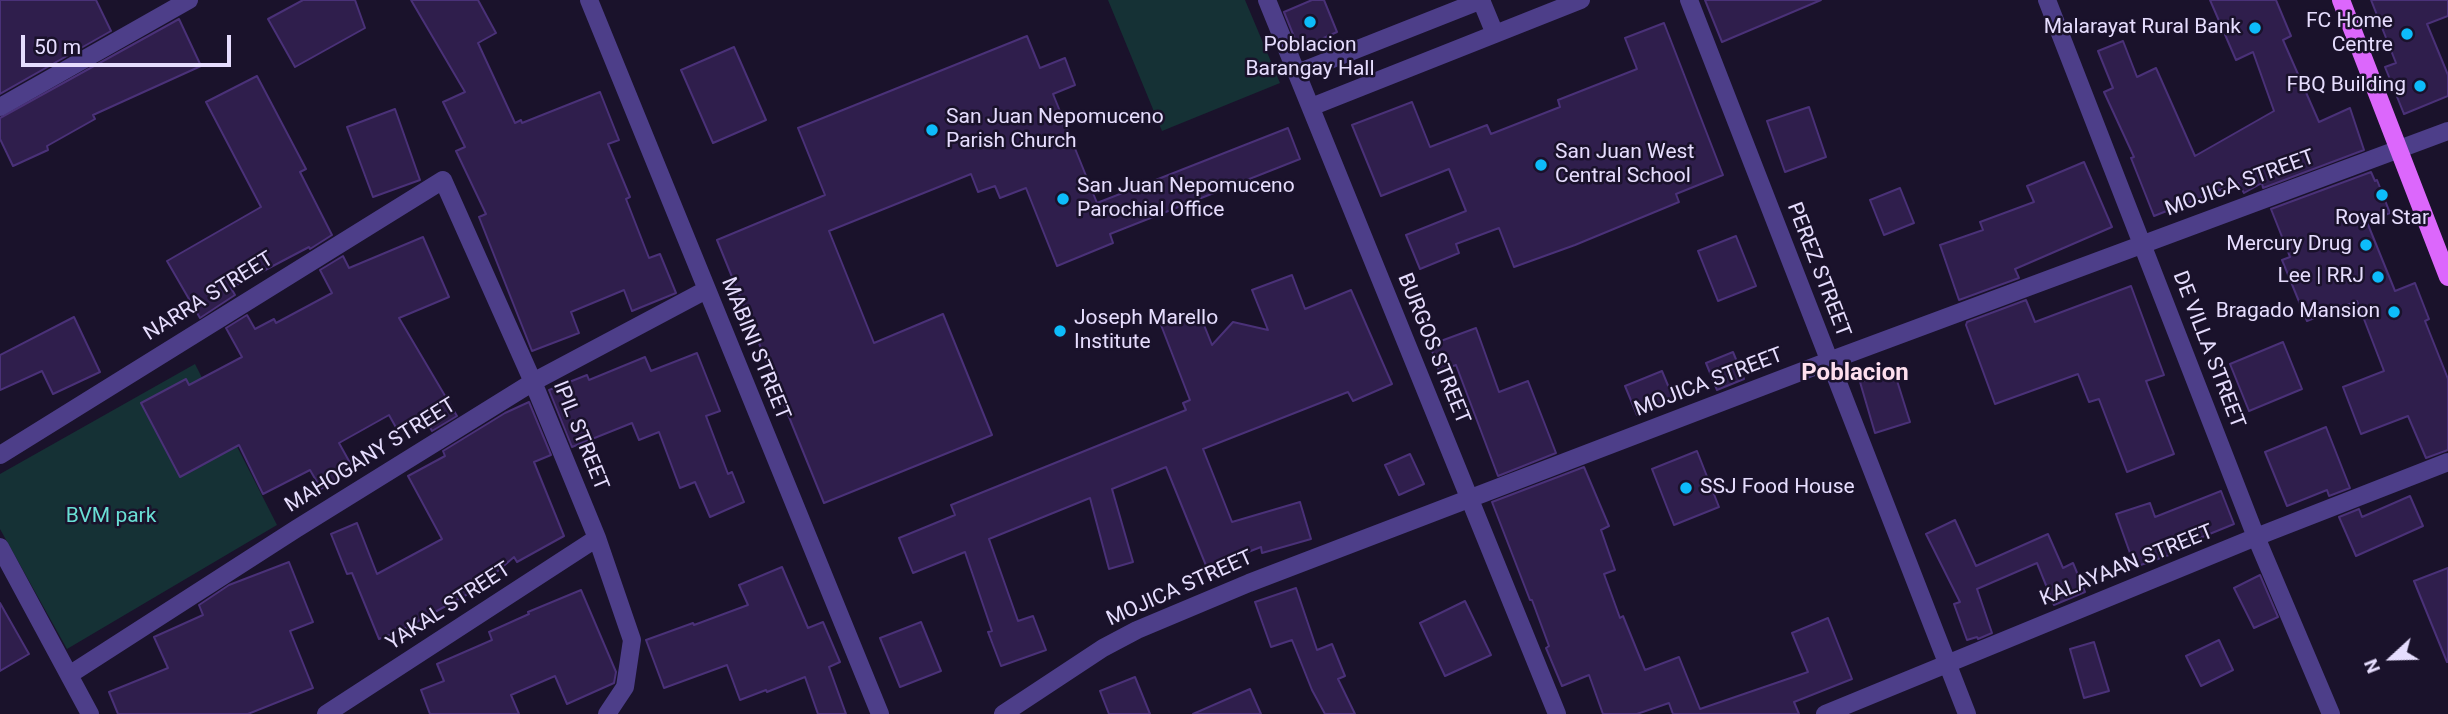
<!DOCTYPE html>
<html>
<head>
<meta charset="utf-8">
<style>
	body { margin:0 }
	#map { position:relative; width:2448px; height:714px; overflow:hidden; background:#1a122b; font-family:Roboto,sans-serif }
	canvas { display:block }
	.north { position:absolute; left:2357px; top:623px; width:70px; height:70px; -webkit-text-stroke:5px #1a122b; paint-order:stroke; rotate:248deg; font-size:19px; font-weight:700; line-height:28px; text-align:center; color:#e6ddfe }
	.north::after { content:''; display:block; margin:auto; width:24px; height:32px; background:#e6ddfe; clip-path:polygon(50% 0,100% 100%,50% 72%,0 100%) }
	.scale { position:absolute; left:21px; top:35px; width:210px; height:32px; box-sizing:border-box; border:4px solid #e6ddfe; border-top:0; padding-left:9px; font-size:21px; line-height:24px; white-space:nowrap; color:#e6ddfe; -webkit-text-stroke:5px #1a122b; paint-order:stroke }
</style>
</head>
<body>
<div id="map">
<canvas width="2448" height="714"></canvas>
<div class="north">N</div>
<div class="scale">50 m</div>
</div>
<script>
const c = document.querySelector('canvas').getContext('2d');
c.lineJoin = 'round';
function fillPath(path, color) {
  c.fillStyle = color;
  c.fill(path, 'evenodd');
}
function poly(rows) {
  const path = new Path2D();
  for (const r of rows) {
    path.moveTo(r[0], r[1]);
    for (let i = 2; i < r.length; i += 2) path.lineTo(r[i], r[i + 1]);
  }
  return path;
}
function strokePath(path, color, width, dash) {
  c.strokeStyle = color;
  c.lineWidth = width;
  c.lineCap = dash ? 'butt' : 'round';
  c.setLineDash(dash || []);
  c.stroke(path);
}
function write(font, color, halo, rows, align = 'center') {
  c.font = font + ' Roboto,sans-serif';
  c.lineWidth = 5;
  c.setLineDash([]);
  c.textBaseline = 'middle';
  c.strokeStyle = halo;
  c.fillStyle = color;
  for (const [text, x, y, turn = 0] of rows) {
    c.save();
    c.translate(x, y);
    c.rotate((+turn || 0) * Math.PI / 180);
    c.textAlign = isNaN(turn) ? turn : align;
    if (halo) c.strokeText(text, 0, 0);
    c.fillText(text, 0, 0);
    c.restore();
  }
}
fillPath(poly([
	[1108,0,1245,0,1280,83,1162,131],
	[195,364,277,525,67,649,0,529,0,474]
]), '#153135');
const building = poly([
	[0,0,96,0,111,31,0,94,0,0],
	[303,0,355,0,365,28,295,67,268,19,303,0],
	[411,0,478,0,496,33,478,43,515,123,521,120,522,123,600,92,619,140,608,144,630,197,626,199,649,258,660,254,676,293,632,311,624,290,571,312,579,333,532,351,479,217,486,214,456,151,465,147,443,102,465,92,411,0],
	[1312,0,1324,0,1337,32,1299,49,1284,12,1312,0],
	[1705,0,1821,0,1722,42,1705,0],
	[2210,0,2276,0,2291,36,2283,40,2319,122,2350,108,2364,150,2263,188,2262,183,2244,193,2238,183,2154,216,2131,158,2134,157,2104,92,2113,88,2098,51,2123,41,2137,77,2156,68,2195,156,2274,111,2253,52,2236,60,2210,0],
	[2371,0,2448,0,2448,16,2427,24,2448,75,2448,96,2404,114,2385,67,2396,63,2371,0],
	[179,19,201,66,93,115,95,119,47,146,48,150,13,166,0,139,0,118,179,19],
	[1664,23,1723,175,1676,194,1679,202,1575,245,1514,267,1499,228,1456,244,1459,253,1420,269,1406,235,1466,211,1449,169,1381,196,1352,125,1412,102,1430,147,1487,125,1491,134,1560,107,1558,100,1637,69,1625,38,1664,23],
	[1027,36,1040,68,1065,58,1075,85,1053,94,1097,203,1288,128,1300,159,1110,234,1113,243,1057,266,1026,188,1000,198,995,186,978,192,971,174,829,231,874,343,943,314,992,435,824,503,717,240,825,195,798,128,1027,36],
	[734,47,766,120,713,143,681,70,734,47],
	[257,76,306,169,300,172,332,235,310,249,309,247,231,288,235,295,200,318,167,261,261,207,206,102,257,76],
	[1809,107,1826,157,1785,172,1767,121,1809,107],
	[395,109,420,180,373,197,347,127,395,109],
	[2084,162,2112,227,2015,269,2019,278,1959,300,1940,245,1983,230,1980,222,2034,202,2027,186,2084,162],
	[2371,172,2375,181,2377,180,2390,213,2367,222,2395,291,2415,283,2429,319,2425,321,2448,379,2448,450,2426,458,2408,416,2361,434,2343,387,2384,371,2357,301,2307,321,2282,260,2290,257,2271,209,2371,172],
	[1900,188,1914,223,1884,235,1870,200,1900,188],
	[1736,236,1756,286,1718,301,1698,251,1736,236],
	[423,237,449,297,399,318,457,416,432,431,423,416,398,431,389,415,339,443,354,470,321,489,310,470,263,494,239,445,180,477,141,403,186,379,189,385,242,357,226,328,247,315,255,329,274,319,276,323,332,293,320,270,343,256,349,268,423,237],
	[1292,275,1305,309,1351,290,1392,384,1353,401,1348,392,1203,449,1232,522,1300,502,1311,539,1262,553,1261,547,1207,568,1166,467,1112,489,1133,562,1109,569,1090,498,989,539,1018,621,1033,616,1046,650,1001,666,988,632,992,631,965,552,913,573,899,538,955,515,951,505,1186,410,1183,403,1190,400,1161,325,1198,310,1212,345,1233,322,1268,330,1252,290,1292,275],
	[2131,286,2164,375,2146,381,2174,454,2127,472,2099,399,2089,402,2078,374,1995,404,1966,325,1967,322,2026,300,2035,322,2131,286],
	[74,317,100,372,53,394,42,371,0,390,0,355,74,317],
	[1476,328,1499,392,1528,381,1556,453,1498,476,1456,365,1439,371,1430,345,1476,328],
	[2283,342,2302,389,2249,411,2230,364,2283,342],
	[1733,352,1744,379,1717,390,1706,363,1733,352],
	[697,353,720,411,706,416,728,474,732,472,744,502,710,517,695,482,680,488,659,432,639,440,632,423,572,447,549,390,587,375,589,380,645,357,651,371,697,353],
	[1662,371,1674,400,1637,415,1625,386,1662,371],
	[1894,371,1910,422,1875,433,1860,382,1894,371],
	[529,402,551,455,534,462,564,536,517,562,514,557,477,589,400,631,379,639,352,573,347,574,331,534,357,523,377,574,442,539,408,476,445,456,443,451,505,413,529,402],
	[2326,427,2350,488,2329,496,2327,490,2287,506,2265,452,2326,427],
	[1697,451,1719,507,1674,525,1652,469,1697,451],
	[1410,454,1424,484,1399,495,1385,465,1410,454],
	[1584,467,1609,526,1601,530,1615,570,1604,574,1620,618,1623,616,1645,670,1679,657,1700,709,1808,672,1792,633,1828,618,1852,679,1794,702,1799,714,1673,714,1669,703,1637,714,1603,714,1589,675,1562,686,1546,648,1549,646,1532,600,1530,600,1492,502,1584,467],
	[2221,491,2234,524,2168,551,2169,555,2135,567,2116,514,2150,503,2155,517,2221,491],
	[2410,496,2423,526,2356,556,2339,517,2359,509,2362,517,2410,496],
	[1955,520,1976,566,2048,534,2063,568,2073,563,2085,592,2054,605,2037,563,1977,589,1992,633,1978,639,1977,637,1967,640,1954,604,1960,602,1926,534,1955,520],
	[289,562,313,622,290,631,313,688,248,714,118,714,109,692,168,668,154,637,203,615,199,605,229,585,289,562],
	[782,567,808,628,823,622,840,662,829,667,846,714,818,714,805,677,767,692,766,690,740,700,727,665,664,688,646,640,693,623,694,625,748,605,739,585,782,567],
	[2448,568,2448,662,2447,662,2414,581,2448,568],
	[2260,575,2278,617,2254,628,2234,588,2260,575],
	[1296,588,1317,650,1332,644,1345,676,1338,679,1355,714,1325,714,1312,690,1292,640,1271,647,1255,602,1296,588],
	[581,590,616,672,614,683,567,704,555,676,511,695,519,714,430,714,421,690,444,681,437,664,492,640,489,632,529,614,528,612,581,590],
	[1465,601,1491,655,1445,676,1420,623,1465,601],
	[0,603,29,654,0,671,0,603],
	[921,622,941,671,900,687,880,638,921,622],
	[2219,640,2233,670,2201,686,2186,656,2219,640],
	[2094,642,2109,691,2084,698,2070,649,2094,642],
	[1135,677,1150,714,1109,714,1100,691,1135,677],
	[1250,689,1261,714,1193,714,1250,689]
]);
fillPath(building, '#2f1e4c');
strokePath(building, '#4a3178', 2);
strokePath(poly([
	[589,0,880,714],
	[1267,0,1557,714],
	[1481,0,1495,34],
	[1689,0,1967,714],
	[2047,0,2256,537,2331,714],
	[1297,73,1482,0],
	[0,107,189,0],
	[1311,107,1581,0],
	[0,455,443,180,533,382,597,538,632,640,625,687,607,714],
	[0,547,90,714],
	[69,675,296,529,533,382,706,290],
	[326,714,597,538],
	[1003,714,1103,648,1137,630,1249,583,1829,361,2448,131],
	[1825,714,2256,537,2448,462]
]), '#4d3e89', 18);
strokePath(poly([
	[2341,0,2448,277]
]), '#dc67fc', 18);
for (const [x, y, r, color] of [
	[1310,22,7,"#0dbcfa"],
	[2255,28,7,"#0dbcfa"],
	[2407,34,7,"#0dbcfa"],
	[2420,86,7,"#0dbcfa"],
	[932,130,7,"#0dbcfa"],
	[1541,165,7,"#0dbcfa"],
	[2382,195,7,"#0dbcfa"],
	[1063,199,7,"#0dbcfa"],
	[2366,245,7,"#0dbcfa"],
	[2378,277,7,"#0dbcfa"],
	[2394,312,7,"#0dbcfa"],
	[1060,331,7,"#0dbcfa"],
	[1686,488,7,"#0dbcfa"]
]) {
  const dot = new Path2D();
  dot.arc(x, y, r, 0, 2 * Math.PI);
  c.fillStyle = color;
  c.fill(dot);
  strokePath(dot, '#1a122b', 2.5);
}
write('21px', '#e6ddfe', '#1a122b', [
	["FC Home",2393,22],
	["Centre",2393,46],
	["Malarayat Rural Bank",2241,28],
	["Poblacion",1310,46,"center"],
	["Barangay Hall",1310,70,"center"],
	["FBQ Building",2406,86],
	["San Juan Nepomuceno",946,118,"left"],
	["Parish Church",946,142,"left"],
	["San Juan West",1555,153,"left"],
	["Central School",1555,177,"left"],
	["San Juan Nepomuceno",1077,187,"left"],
	["Parochial Office",1077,211,"left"],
	["Royal Star",2382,219,"center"],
	["Mercury Drug",2352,245],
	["Lee | RRJ",2364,277],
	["Bragado Mansion",2380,312],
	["Joseph Marello",1074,319,"left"],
	["Institute",1074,343,"left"],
	["SSJ Food House",1700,488,"left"]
], 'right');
write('21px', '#e6ddfe', '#1a122b', [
	["MOJICA STREET",2240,184,-20],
	["PEREZ STREET",1818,270,69],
	["NARRA STREET",209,297,-32],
	["MABINI STREET",755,349,68],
	["BURGOS STREET",1433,349,68],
	["DE VILLA STREET",2208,350,69],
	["MOJICA STREET",1709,383,-21],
	["IPIL STREET",580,436,68],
	["MAHOGANY STREET",371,456,-32],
	["KALAYAAN STREET",2127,566,-22],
	["MOJICA STREET",1180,589,-24],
	["YAKAL STREET",449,607,-33]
]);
write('21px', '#69dfd5', '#1a122b', [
	["BVM park",111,517]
]);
write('bold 24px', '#fedfee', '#1a122b', [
	["Poblacion",1855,374]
]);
</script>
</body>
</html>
